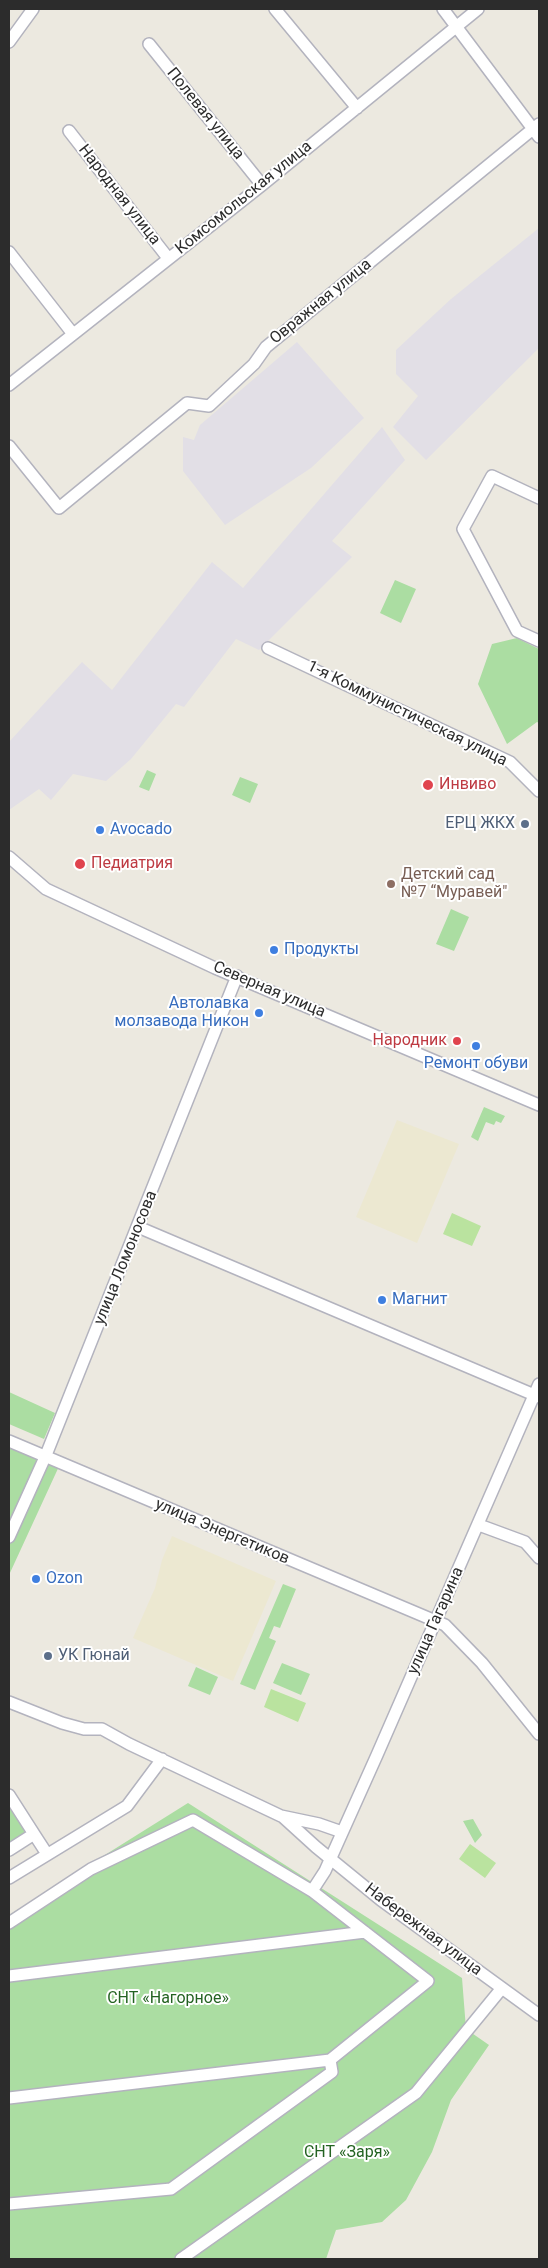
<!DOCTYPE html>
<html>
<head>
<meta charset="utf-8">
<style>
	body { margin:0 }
	#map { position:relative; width:548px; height:2268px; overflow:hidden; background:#ece9e0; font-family:Roboto,sans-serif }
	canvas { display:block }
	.frame { position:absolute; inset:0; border:10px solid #2c2c2c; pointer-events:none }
</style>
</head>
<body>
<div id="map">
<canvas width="548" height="2268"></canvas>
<div class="frame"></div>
</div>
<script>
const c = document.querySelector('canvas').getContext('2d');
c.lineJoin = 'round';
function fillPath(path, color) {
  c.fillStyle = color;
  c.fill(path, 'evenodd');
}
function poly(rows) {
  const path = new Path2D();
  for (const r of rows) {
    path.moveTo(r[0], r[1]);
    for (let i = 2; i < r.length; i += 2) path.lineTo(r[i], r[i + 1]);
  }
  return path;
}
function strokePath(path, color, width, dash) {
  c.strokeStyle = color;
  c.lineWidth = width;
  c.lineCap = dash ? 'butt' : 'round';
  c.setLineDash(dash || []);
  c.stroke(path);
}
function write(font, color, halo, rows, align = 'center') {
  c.font = font + ' Roboto,sans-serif';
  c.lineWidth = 4;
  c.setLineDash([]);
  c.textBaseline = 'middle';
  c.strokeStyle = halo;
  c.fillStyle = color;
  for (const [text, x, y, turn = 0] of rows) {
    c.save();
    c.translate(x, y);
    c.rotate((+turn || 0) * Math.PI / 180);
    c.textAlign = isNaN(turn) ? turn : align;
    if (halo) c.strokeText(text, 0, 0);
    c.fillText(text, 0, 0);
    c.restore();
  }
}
fillPath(poly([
	[539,228,539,348,426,460,393,427,418,396,396,374,396,350,451,299],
	[297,342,364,418,311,468,225,525,183,471,183,437,194,440,200,425],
	[382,427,405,460,332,541,352,557,259,650,236,639,184,707,176,704,131,759,106,781,73,774,51,800,39,789,9,810,9,742,82,662,112,690,212,562,243,588]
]), '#e2dfe6');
fillPath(poly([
	[397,1120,459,1144,417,1243,356,1217],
	[172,1536,276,1581,233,1681,133,1638,155,1588,162,1560]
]), '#ece8d1');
fillPath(poly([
	[395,580,416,589,401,623,380,613],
	[517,638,539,649,539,723,537,722,507,744,478,684,492,644],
	[147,770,156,774,149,791,139,787],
	[240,777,258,784,250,803,232,795],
	[451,909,469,917,454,951,436,944],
	[484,1107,505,1116,501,1123,496,1121,494,1125,486,1122,478,1141,471,1137],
	[9,1392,55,1413,44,1439,9,1424],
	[9,1439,61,1462,9,1575],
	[283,1584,296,1589,280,1628,274,1626,269,1638,276,1641,255,1690,240,1684],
	[282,1663,310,1674,301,1695,273,1683],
	[196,1667,218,1677,210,1695,188,1686],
	[9,1795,36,1837,9,1854],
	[188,1803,462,1978,466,2029,489,2045,451,2100,432,2152,406,2200,382,2222,336,2230,326,2259,9,2259,9,1915],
	[473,1819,482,1835,475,1843,463,1821]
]), '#abdda2');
fillPath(poly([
	[452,1213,481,1226,472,1246,443,1234],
	[271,1689,306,1703,298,1722,264,1707],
	[470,1844,496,1863,485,1878,459,1859]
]), '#bae39f');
const minor = poly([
	[275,9,357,108],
	[443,9,539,137],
	[9,42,33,9],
	[149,44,262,185],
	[69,131,168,258],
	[9,252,73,334],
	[9,385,262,185,478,9],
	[9,446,59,508,187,403,209,406,254,364,266,347,539,124],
	[539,498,492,476,463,529,517,631,539,641],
	[268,648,510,762,539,791],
	[9,857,46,889,215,968,539,1105],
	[138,1227,539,1397],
	[9,1441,445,1625,482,1663,539,1734],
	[479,1525,525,1542,539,1558],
	[9,1537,46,1455,237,976],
	[9,1702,62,1723,84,1729,102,1729,129,1744,281,1816,319,1824,342,1832],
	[9,1795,34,1834,9,1850],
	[283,1817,316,1847,381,1900,539,2015],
	[34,1834,47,1854],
	[9,1878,127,1806,162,1759],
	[312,1891,325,1871,377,1755,539,1384],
	[9,1923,91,1869,193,1820,312,1891,428,1981,330,2060,9,2098],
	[9,1976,365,1932],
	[9,2204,171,2189,332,2072,330,2060],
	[181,2259,416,2093,502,1988]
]);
strokePath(minor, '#b3b3be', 14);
strokePath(minor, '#fff', 11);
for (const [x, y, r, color] of [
	[428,785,6,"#e0444e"],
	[525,824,5,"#5c6f8a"],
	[100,830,5,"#3f7fe0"],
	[80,864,6,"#e0444e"],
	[391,884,5,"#8d6e63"],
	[274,950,5,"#3f7fe0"],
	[259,1013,5,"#3f7fe0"],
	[457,1041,5,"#e0444e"],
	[476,1046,5,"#3f7fe0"],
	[382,1300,5,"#3f7fe0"],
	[36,1579,5,"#3f7fe0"],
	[48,1656,5,"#5c6f8a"]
]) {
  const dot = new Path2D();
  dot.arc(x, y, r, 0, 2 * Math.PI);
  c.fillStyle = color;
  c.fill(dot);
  strokePath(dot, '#fff', 2);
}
write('16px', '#2c2c2c', '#fff', [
	["Полевая улица",205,114,51],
	["Народная улица",119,195,52],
	["Комсомольская улица",244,198,-39],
	["Овражная улица",321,302,-39],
	["1-я Коммунистическая улица",407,714,26],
	["Северная улица",269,990,23],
	["улица Ломоносова",126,1258,-68],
	["улица Энергетиков",222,1532,23],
	["улица Гагарина",436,1621,-66],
	["Набережная улица",423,1930,37]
]);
write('16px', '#be3a42', '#fff', [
	["Инвиво",439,785],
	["Педиатрия",91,864],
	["Народник",447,1041,"right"]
], 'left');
write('16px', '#4e5e75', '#fff', [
	["ЕРЦ ЖКХ",515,824],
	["УК Гюнай",58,1656,"left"]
], 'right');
write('16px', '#366cbe', '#fff', [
	["Avocado",110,830],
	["Продукты",284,950],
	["Автолавка",249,1004,"right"],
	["молзавода Никон",249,1022,"right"],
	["Ремонт обуви",476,1064,"center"],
	["Магнит",392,1300],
	["Ozon",46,1579]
], 'left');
write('16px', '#785e54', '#fff', [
	["Детский сад",401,875],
	["№7 “Муравей\"",401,893]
], 'left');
write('16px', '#246322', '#fff', [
	["СНТ «Нагорное»",168,1999],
	["СНТ «Заря»",347,2153]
]);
</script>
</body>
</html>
